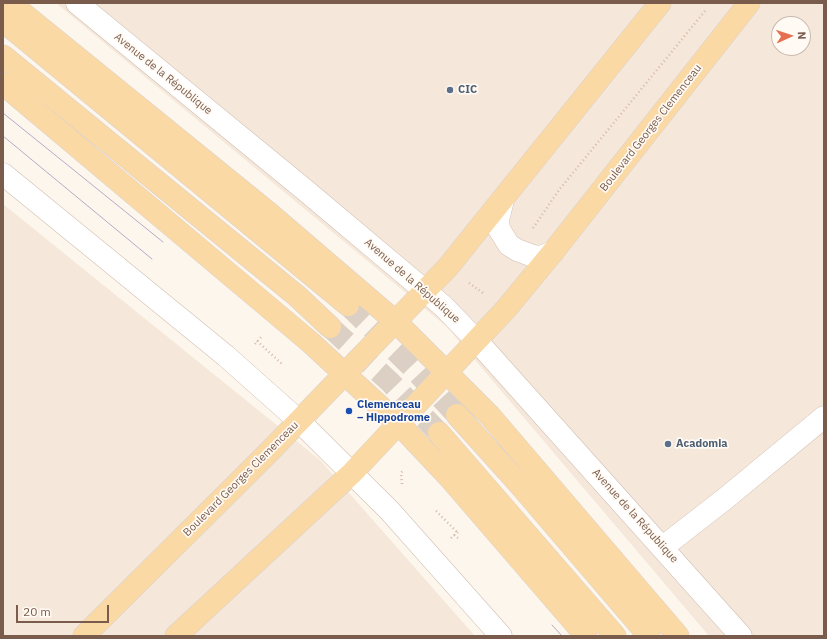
<!DOCTYPE html>
<html>
<head>
<meta charset="utf-8">
<style>
	body { margin:0 }
	#map { position:relative; width:827px; height:639px; overflow:hidden; background:#fdf6ec; font-family:"IBM Plex Sans",sans-serif }
	canvas { display:block }
	.frame { position:absolute; inset:0; border:4px solid #7a5c4d; pointer-events:none }
	.north { position:absolute; left:771px; top:16px; width:40px; height:40px; box-sizing:border-box; background:#fffaf3; border:1px solid #cabbb1; border-radius:50%; rotate:87deg; font-size:11px; font-weight:700; line-height:16px; text-align:center; color:#7a5c4d }
	.north::after { content:''; display:block; margin:auto; width:14px; height:18px; background:#e76f51; clip-path:polygon(50% 0,100% 100%,50% 72%,0 100%) }
	.scale { position:absolute; left:16px; top:605px; width:93px; height:18px; box-sizing:border-box; border:2px solid #7a5c4d; border-top:0; padding-left:5px; font-size:12px; line-height:14px; white-space:nowrap; color:#7a5c4d; -webkit-text-stroke:3px #fffaf3; paint-order:stroke }
</style>
</head>
<body>
<div id="map">
<canvas width="827" height="639"></canvas>
<div class="frame"></div>
<div class="north">N</div>
<div class="scale">20 m</div>
</div>
<script>
const c = document.querySelector('canvas').getContext('2d');
c.lineJoin = 'round';
function fillPath(path, color) {
  c.fillStyle = color;
  c.fill(path, 'evenodd');
}
function poly(rows) {
  const path = new Path2D();
  for (const r of rows) {
    path.moveTo(r[0], r[1]);
    for (let i = 2; i < r.length; i += 2) path.lineTo(r[i], r[i + 1]);
  }
  return path;
}
function strokePath(path, color, width, dash) {
  c.strokeStyle = color;
  c.lineWidth = width;
  c.lineCap = dash ? 'butt' : 'round';
  c.setLineDash(dash || []);
  c.stroke(path);
}
function write(font, color, halo, rows, align = 'center') {
  c.font = font + ' "IBM Plex Sans",sans-serif';
  c.lineWidth = 3.5;
  c.setLineDash([]);
  c.textBaseline = 'middle';
  c.strokeStyle = halo;
  c.fillStyle = color;
  for (const [text, x, y, turn = 0] of rows) {
    c.save();
    c.translate(x, y);
    c.rotate((+turn || 0) * Math.PI / 180);
    c.textAlign = isNaN(turn) ? turn : align;
    if (halo) c.strokeText(text, 0, 0);
    c.fillText(text, 0, 0);
    c.restore();
  }
}
fillPath(poly([
	[56,3,824,3,824,636,709,636,447,327],
	[779,24,803,24,803,48,779,48],
	[3,204,320,460,475,636,3,636]
]), '#f5e8da');
strokePath(poly([
	[348,305,411,366,457,415],
	[330,327,390,382,439,433]
]), '#dcd0c4', 22, [22, 11]);
const minor = poly([
	[77,3,305,190,443,306,476,340,741,636],
	[3,174,226,356,299,421,389,510,501,636],
	[503,200,498,220,499,229,509,245,517,250,533,256,541,257,553,252],
	[663,547,726,498,824,417]
]);
const major = poly([
	[10,3,270,214,396,322,490,416,678,636],
	[3,21,348,305],
	[3,56,297,296,330,327],
	[3,84,310,342,399,424,449,477,586,636],
	[457,415,520,485,649,636],
	[439,433,615,636],
	[84,636,268,453,448,267,660,3],
	[176,636,352,473,506,309,553,252,749,3]
]);
strokePath(minor, '#d1beb0', 23);
strokePath(major, '#dad1cd', 23);
strokePath(poly([
	[533,228,559,190,705,11],
	[469,283,483,293],
	[257,341,282,364],
	[255,344,262,336],
	[402,484,401,473,404,469],
	[436,511,458,533],
	[454,535,459,539],
	[451,538,459,531]
]), '#d9b8a5', 2.5, [1, 3]);
strokePath(minor, '#fff', 22);
strokePath(major, '#fbd9a5', 22);
strokePath(poly([
	[3,113,163,242],
	[3,136,152,259],
	[552,625,562,636]
]), '#b9a8c9', 1);
for (const [x, y, r, color] of [
	[450,90,4,"#5c6f8a"],
	[349,411,4,"#1a4fb4"],
	[668,444,4,"#5c6f8a"]
]) {
  const dot = new Path2D();
  dot.arc(x, y, r, 0, 2 * Math.PI);
  c.fillStyle = color;
  c.fill(dot);
  strokePath(dot, '#fffaf3', 1.5);
}
write('11px', '#7a5c4d', '#fffaf3', [
	["Avenue de la République",163,74,39],
	["Boulevard Georges Clemenceau",651,128,-52],
	["Avenue de la République",412,281,41],
	["Boulevard Georges Clemenceau",241,479,-45],
	["Avenue de la République",635,516,48]
]);
write('bold 11px', '#4e5e75', '#fffaf3', [
	["CIC",458,90],
	["Acadomia",676,444]
], 'left');
write('bold 11px', '#164399', '#fffaf3', [
	["Clemenceau",357,405],
	["– Hippodrome",357,418]
], 'left');
</script>
</body>
</html>
